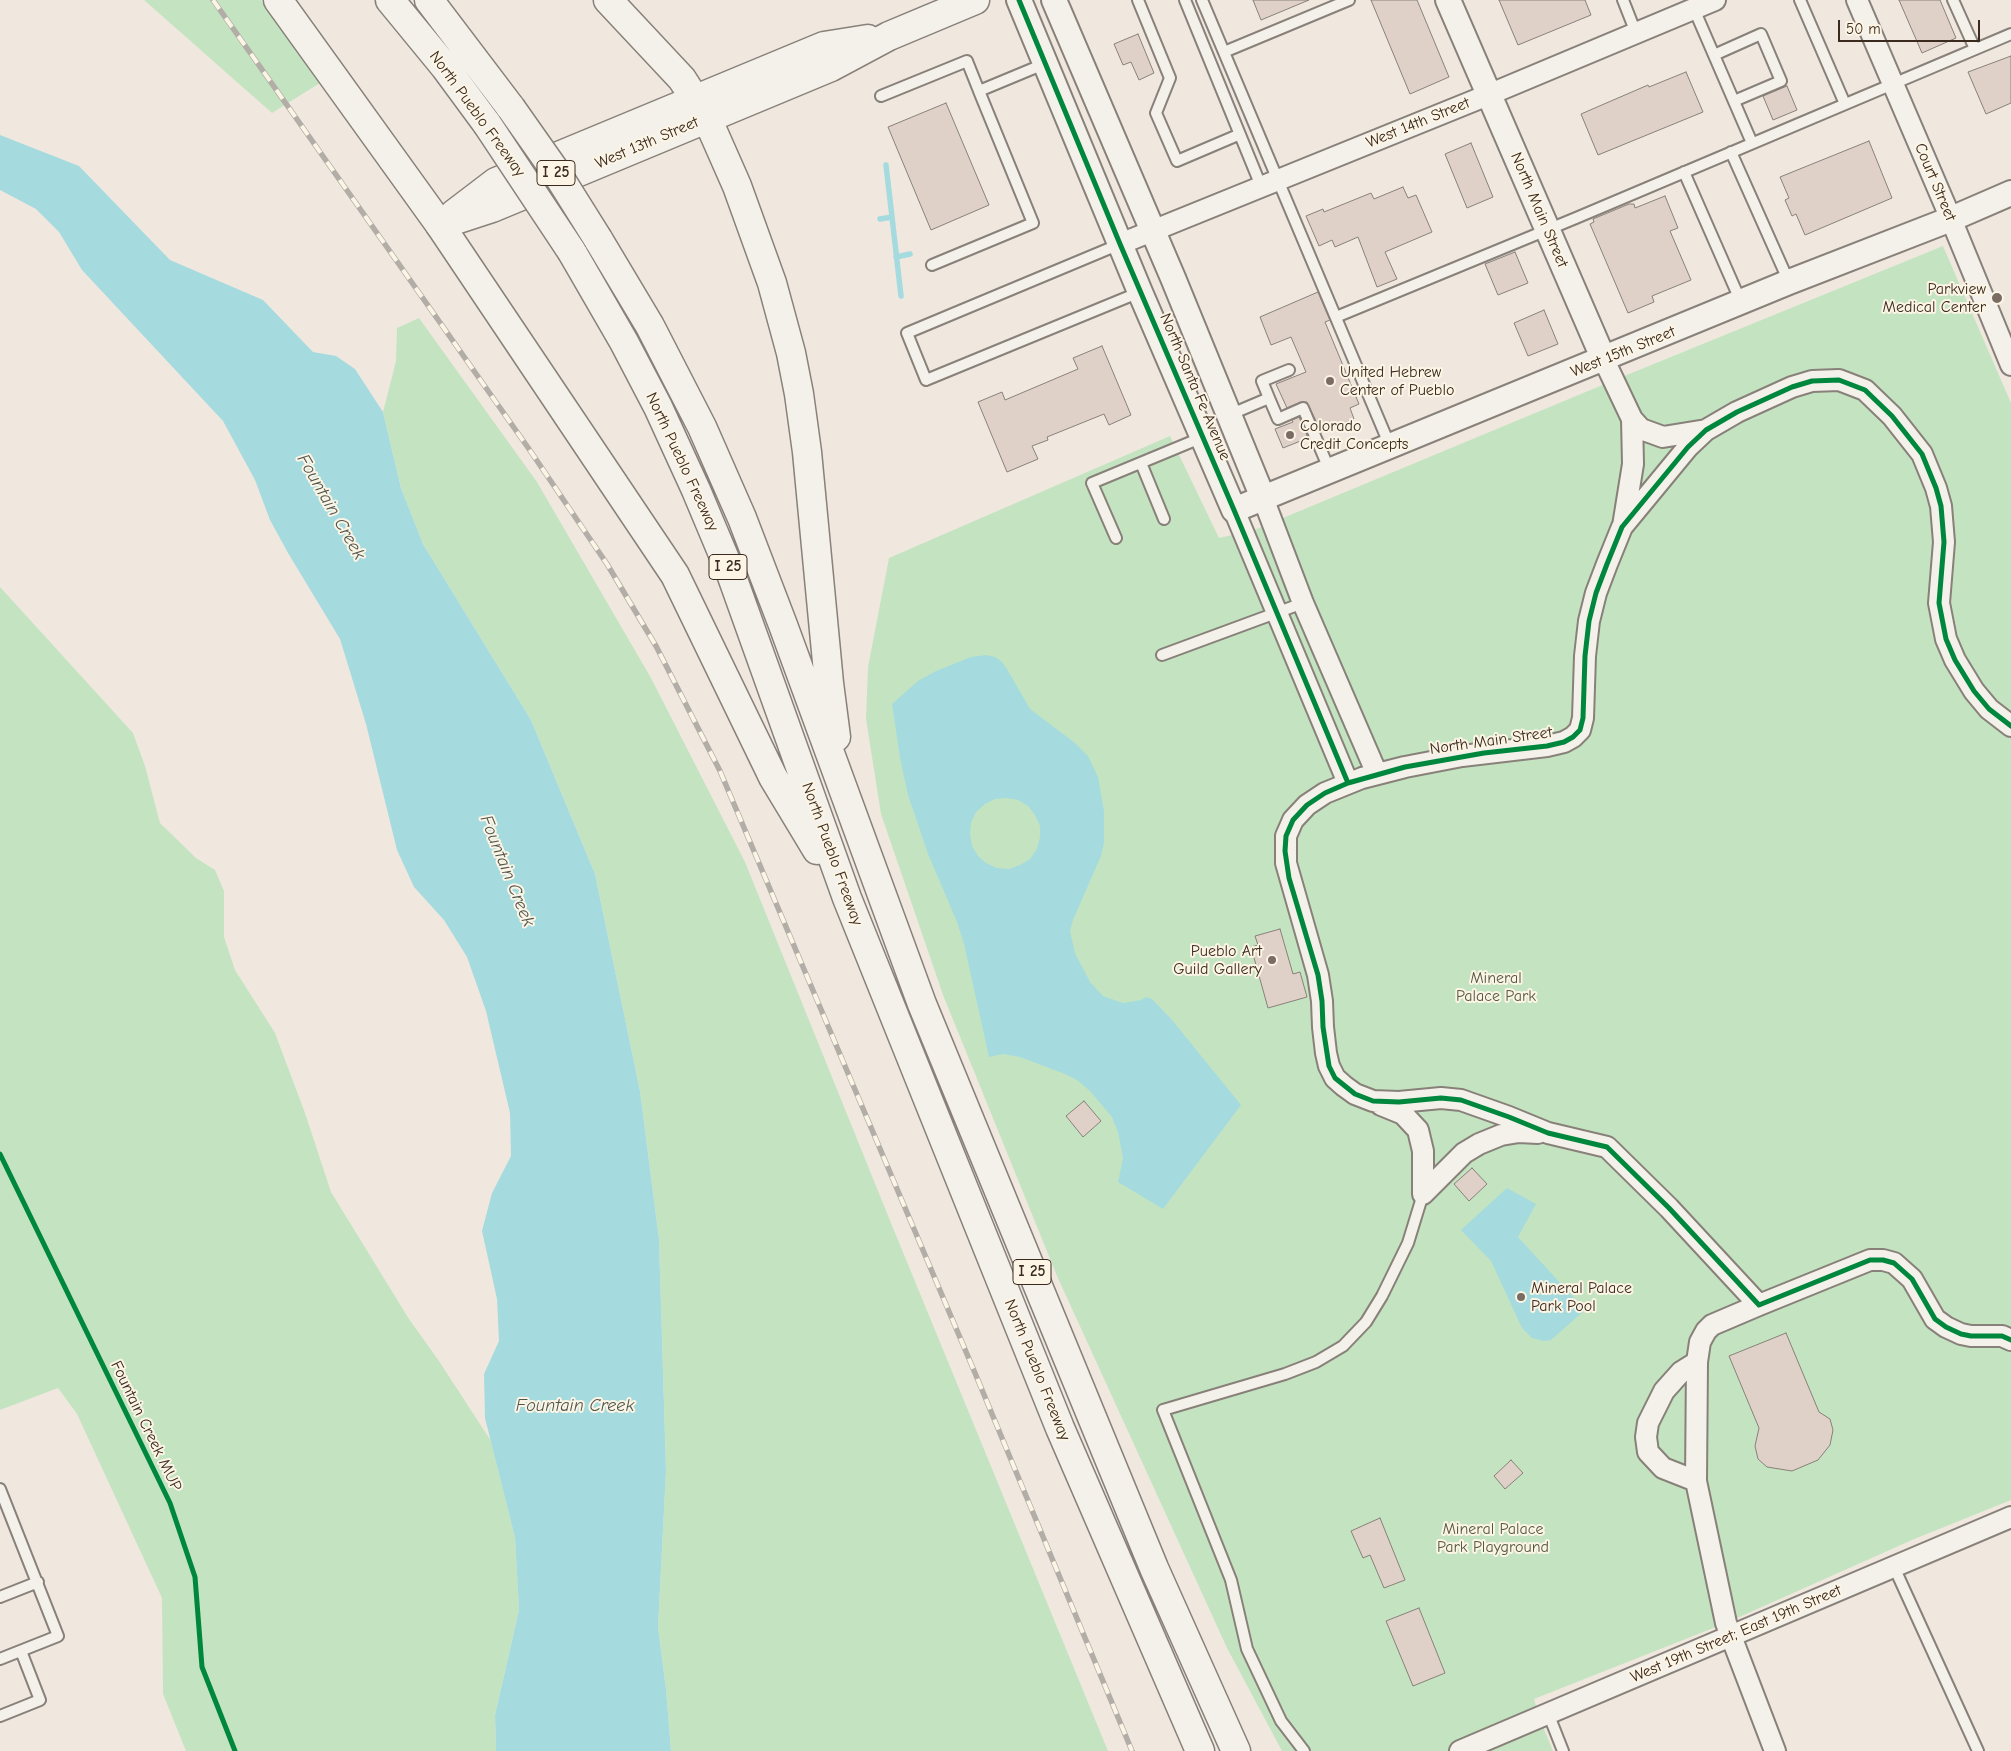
<!DOCTYPE html>
<html>
<head>
<meta charset="utf-8">
<style>
	body { margin:0 }
	#map { position:relative; width:2011px; height:1751px; overflow:hidden; background:#f0e8df; font-family:"Comic Neue",sans-serif }
	canvas { display:block }
	.scale { position:absolute; left:1838px; top:20px; width:142px; height:22px; box-sizing:border-box; border:2px solid #3b2a1e; border-top:0; padding-left:6px; font-size:15px; line-height:18px; white-space:nowrap; color:#3b2a1e; -webkit-text-stroke:4px #fcf5e5; paint-order:stroke }
</style>
</head>
<body>
<div id="map">
<canvas width="2011" height="1751"></canvas>
<div class="scale">50 m</div>
</div>
<script>
const c = document.querySelector('canvas').getContext('2d');
c.lineJoin = 'round';
function fillPath(path, color) {
  c.fillStyle = color;
  c.fill(path, 'evenodd');
}
function poly(rows) {
  const path = new Path2D();
  for (const r of rows) {
    path.moveTo(r[0], r[1]);
    for (let i = 2; i < r.length; i += 2) path.lineTo(r[i], r[i + 1]);
  }
  return path;
}
function strokePath(path, color, width, dash) {
  c.strokeStyle = color;
  c.lineWidth = width;
  c.lineCap = dash ? 'butt' : 'round';
  c.setLineDash(dash || []);
  c.stroke(path);
}
function write(font, color, halo, rows, align = 'center') {
  c.font = font + ' "Comic Neue",sans-serif';
  c.lineWidth = 4;
  c.setLineDash([]);
  c.textBaseline = 'middle';
  c.strokeStyle = halo;
  c.fillStyle = color;
  for (const [text, x, y, turn = 0] of rows) {
    c.save();
    c.translate(x, y);
    c.rotate((+turn || 0) * Math.PI / 180);
    c.textAlign = isNaN(turn) ? turn : align;
    if (halo) c.strokeText(text, 0, 0);
    c.fillText(text, 0, 0);
    c.restore();
  }
}
fillPath(poly([
	[144,0,261,0,320,83,272,113],
	[1943,246,2011,403,2011,1500,1912,1540,1726,1623,1534,1699,1539,1717,1553,1751,1282,1751,1227,1648,1057,1276,943,995,881,814,866,719,868,667,889,558,1170,436,1219,538,1254,530,1612,381],
	[419,318,537,482,651,678,745,862,891,1223,1108,1751,671,1751,666,1689,658,1627,666,1471,659,1239,640,1091,595,874,531,720,423,544,401,488,383,412,396,361,397,328],
	[0,587,133,733,145,766,160,823,196,858,215,870,224,891,224,937,235,970,275,1033,305,1113,331,1192,409,1319,439,1361,491,1441,515,1538,519,1610,495,1715,496,1751,186,1751,163,1694,162,1598,77,1414,58,1388,0,1410]
]), '#c4e4c1');
fillPath(poly([
	[0,135,79,166,170,260,263,300,313,352,336,356,355,369,383,412,401,488,423,544,531,720,595,874,640,1091,659,1239,666,1471,658,1627,666,1689,671,1751,496,1751,495,1715,519,1610,515,1538,485,1418,484,1374,499,1341,497,1299,482,1231,492,1193,511,1156,510,1113,486,1011,467,957,444,920,414,887,397,850,366,724,340,639,288,553,270,520,255,480,223,421,82,270,59,232,36,209,0,190],
	[986,655,995,657,1002,662,1007,669,1030,709,1075,743,1088,756,1098,777,1104,811,1104,843,1101,856,1073,920,1070,931,1075,953,1090,982,1103,996,1123,1003,1141,1000,1146,997,1152,999,1172,1020,1241,1105,1163,1209,1118,1182,1123,1158,1118,1132,1112,1117,1090,1091,1077,1080,1065,1074,1020,1057,1003,1054,989,1057,964,944,957,922,928,854,908,795,900,758,892,704,918,681,936,671,971,657],
	[1007,798,1018,800,1028,806,1035,815,1040,826,1040,837,1037,849,1030,859,1020,865,1009,869,997,868,986,863,978,856,972,846,970,834,971,823,976,812,985,804,995,799],
	[1507,1188,1536,1204,1518,1237,1585,1310,1551,1340,1544,1341,1532,1338,1522,1328,1491,1261,1461,1230]
]), '#a5dbde');
strokePath(poly([
	[886,165,892,217],
	[880,219,892,217,901,296],
	[896,257,910,254]
]), '#a5dbde', 5.5);
const building = poly([
	[1253,0,1309,0,1261,20,1253,0],
	[1371,0,1417,0,1449,77,1410,94,1371,0],
	[1499,0,1585,0,1591,15,1518,45,1499,0],
	[1899,0,1940,0,1956,38,1922,53,1899,0],
	[1138,34,1154,73,1139,80,1131,62,1123,65,1114,44,1138,34],
	[2011,56,2011,103,1986,114,1968,72,2011,56],
	[1686,72,1703,112,1598,155,1581,114,1648,85,1649,87,1686,72],
	[1787,86,1797,110,1773,120,1763,96,1787,86],
	[946,103,989,205,931,230,888,127,946,103],
	[1869,141,1892,198,1805,235,1796,214,1792,216,1785,200,1789,198,1780,177,1869,141],
	[1471,143,1493,197,1467,208,1445,154,1471,143],
	[1403,187,1408,198,1416,195,1432,232,1385,252,1397,279,1377,287,1358,237,1335,247,1332,240,1319,246,1306,216,1323,209,1324,212,1371,193,1374,199,1403,187],
	[1665,196,1678,228,1670,231,1691,280,1652,296,1654,302,1628,313,1590,224,1594,222,1593,219,1629,204,1634,204,1635,208,1665,196],
	[1515,252,1528,283,1498,295,1485,264,1515,252],
	[1318,292,1330,320,1325,322,1359,404,1350,408,1354,419,1321,432,1307,402,1301,402,1287,408,1276,384,1306,372,1291,337,1271,345,1260,317,1318,292],
	[1544,310,1558,344,1528,356,1514,323,1544,310],
	[1102,346,1131,415,1109,425,1104,414,1047,437,1048,440,1032,446,1038,459,1007,472,978,402,1002,392,1005,400,1078,369,1073,358,1102,346],
	[1299,417,1308,438,1283,448,1275,429,1293,422,1292,420,1299,417],
	[1280,929,1293,974,1300,972,1307,997,1268,1008,1251,947,1258,945,1255,936,1280,929],
	[1084,1101,1101,1121,1083,1137,1066,1116,1084,1101],
	[1472,1168,1487,1184,1469,1201,1454,1184,1472,1168],
	[1786,1333,1819,1412,1830,1419,1833,1430,1830,1445,1818,1460,1792,1471,1767,1467,1758,1459,1755,1446,1759,1428,1729,1356,1786,1333],
	[1511,1460,1523,1473,1505,1489,1494,1476,1511,1460],
	[1380,1518,1405,1580,1384,1588,1370,1555,1363,1558,1351,1531,1380,1518],
	[1419,1608,1445,1673,1413,1686,1386,1621,1419,1608]
]);
fillPath(building, '#dfd1c8');
strokePath(building, '#88817a', 1);
const service = poly([
	[1138,0,1170,78,1156,113,1177,161,1238,135],
	[1185,0,1261,186],
	[1202,0,1390,446],
	[1623,0,1636,33],
	[1800,0,1845,104],
	[1953,0,1975,49],
	[1694,9,1752,143],
	[1224,52,1349,0],
	[1714,55,1761,34,1781,81,1734,101],
	[881,96,967,61,979,91,1044,64],
	[1731,152,1789,282],
	[1684,172,1741,302],
	[1120,244,907,333,926,380,1140,292],
	[932,265,1033,223,979,91],
	[1336,317,1576,218,2011,34],
	[1269,398,1262,381,1289,370],
	[1229,415,1269,398,1278,419,1303,408,1330,471],
	[1141,463,1164,519],
	[1116,538,1092,483,1203,437],
	[1162,655,1303,603],
	[0,1489,58,1636,0,1659],
	[1894,1567,1978,1751],
	[0,1597,38,1582],
	[1548,1713,1563,1751],
	[0,1716,40,1700,21,1651],
	[1304,1751,1281,1721,1247,1649,1231,1580,1163,1410,1285,1374,1316,1362,1343,1346,1366,1322,1382,1296,1408,1243,1423,1194]
]);
const minor = poly([
	[1857,0,1951,219,2011,365],
	[1120,244,1488,95,1715,0],
	[1604,360,1632,419,1641,429,1663,437,1706,430],
	[1263,498,1303,603,1377,774],
	[1234,510,1348,783],
	[1623,526,1633,464,1632,419],
	[1381,1105,1403,1114,1418,1130,1423,1151,1423,1194,1464,1153,1479,1144,1501,1135,1519,1132,1538,1133],
	[1759,1305,1669,1208,1607,1147,1548,1133,1509,1117,1461,1100,1441,1098,1399,1102,1373,1101,1355,1094,1344,1086,1335,1078,1329,1066,1326,1053,1323,1027,1322,1001,1318,975,1286,863,1286,836,1293,820,1307,805,1325,793,1362,778,1405,767,1462,756,1547,746,1564,742,1573,737,1580,730,1583,718,1585,656,1589,621,1596,593,1607,564,1622,527,1688,447,1706,430,1737,412,1792,387,1812,381,1839,380,1865,390,1892,416,1922,454,1936,488,1941,506,1944,542,1939,603,1946,639,1955,660,1974,691,1989,709,2011,726],
	[1696,1481,1663,1468,1648,1452,1646,1437,1648,1423,1664,1391,1681,1372,1697,1362],
	[1460,1751,2011,1517],
	[1775,1751,1726,1623,1696,1481,1697,1362,1700,1342,1706,1331,1712,1325,1759,1305,1870,1260,1883,1260,1894,1263,1912,1279,1935,1319,1946,1327,1961,1334,1971,1336,2002,1336,2011,1340]
]);
const tertiary = poly([
	[1019,0,1140,292,1234,510,1789,282,1951,219,2011,193],
	[1054,0,1173,278,1263,498],
	[1448,0,1604,360]
]);
const secondary = poly([
	[454,214,496,182,824,46,868,39],
	[440,225,492,208,831,67,889,36,975,0]
]);
const motorway = poly([
	[278,0,440,225,675,575,773,777,817,850],
	[390,0,445,67,487,124],
	[429,0,511,108],
	[608,0,682,79,707,118,737,186,772,283,791,353,799,394,807,452,829,683,836,737],
	[598,239,650,326,702,427,742,518,783,625,922,1004,1154,1568,1236,1751],
	[572,252,624,342,658,407,696,490,730,571,847,898,1060,1428,1200,1751]
]);
strokePath(service, '#88817a', 14);
strokePath(minor, '#88817a', 24);
strokePath(tertiary, '#88817a', 28);
strokePath(secondary, '#88817a', 31);
strokePath(motorway, '#88817a', 31);
strokePath(service, '#f4f0ea', 10);
strokePath(minor, '#f4f0ea', 20);
strokePath(tertiary, '#f4f0ea', 24);
strokePath(secondary, '#f4f0ea', 28);
strokePath(motorway, '#f4f0ea', 28);
const rail = poly([
	[213,0,529,449,607,564,656,646,720,771,975,1373,1132,1751]
]);
strokePath(rail, '#b2ada7', 5.5);
strokePath(rail, '#fcf5e5', 4, [11]);
const motorwayBridge = poly([
	[511,108,556,172,598,239],
	[487,124,572,252]
]);
strokePath(motorwayBridge, '#88817a', 31, []);
strokePath(motorwayBridge, '#f4f0ea', 28);
strokePath(poly([
	[1019,0,1120,244,1234,510,1348,783],
	[2011,726,1989,709,1974,691,1955,660,1946,639,1939,603,1944,542,1941,506,1936,488,1922,454,1892,416,1865,390,1839,380,1812,381,1792,387,1737,412,1706,430,1688,447,1622,527,1607,564,1596,593,1589,621,1585,656,1583,718,1580,730,1573,737,1564,742,1547,746,1484,753,1405,767,1348,783,1325,793,1307,805,1293,820,1286,836,1285,851,1289,878,1318,975,1322,1001,1323,1027,1329,1066,1335,1078,1355,1094,1373,1101,1399,1102,1441,1098,1461,1100,1509,1117,1548,1133,1607,1147,1669,1208,1759,1305,1870,1260,1883,1260,1894,1263,1912,1279,1935,1319,1946,1327,1961,1334,1971,1336,2002,1336,2011,1340],
	[0,1154,170,1503,195,1577,202,1667,235,1751]
]), '#00873e', 5);
for (const [x, y, r, color] of [
	[1997,298,6,"#7a6c62"],
	[1330,381,5,"#7a6c62"],
	[1290,435,5,"#7a6c62"],
	[1272,960,5,"#7a6c62"],
	[1521,1297,5,"#7a6c62"]
]) {
  const dot = new Path2D();
  dot.arc(x, y, r, 0, 2 * Math.PI);
  c.fillStyle = color;
  c.fill(dot);
  strokePath(dot, '#fcf5e5', 2);
}
for (const [x, y, w] of [
	[556,173,38],
	[728,567,38],
	[1032,1272,38]
]) {
  const box = new Path2D();
  box.roundRect(x - w / 2, y - 12.5, w, 25, 4);
  c.fillStyle = '#fcf5e5';
  c.fill(box);
  strokePath(box, '#3b2a1e', 1);
}
write('bold 15px', '#3b2a1e', null, [
	["I 25",556,173],
	["I 25",728,567],
	["I 25",1032,1272]
]);
write('16px', '#3b2a1e', '#fcf5e5', [
	["North Pueblo Freeway",477,114,54],
	["West 14th Street",1418,123,-22],
	["West 13th Street",647,143,-23],
	["Court Street",1935,182,67],
	["North Main Street",1539,210,67],
	["West 15th Street",1623,352,-22],
	["North Santa Fe Avenue",1195,387,67],
	["North Pueblo Freeway",682,462,65],
	["North Main Street",1491,741,-8],
	["North Pueblo Freeway",832,854,70],
	["North Pueblo Freeway",1037,1370,68],
	["Fountain Creek MUP",146,1426,64],
	["West 19th Street; East 19th Street",1736,1634,-23]
]);
write('16px', '#3b2a1e', '#fcf5e5', [
	["Parkview",1986,289,"right"],
	["Medical Center",1986,307,"right"],
	["United Hebrew",1340,372],
	["Center of Pueblo",1340,390],
	["Colorado",1300,426],
	["Credit Concepts",1300,444],
	["Pueblo Art",1262,951,"right"],
	["Guild Gallery",1262,969,"right"],
	["Mineral Palace",1531,1288],
	["Park Pool",1531,1306]
], 'left');
write('16px', '#545841', '#fcf5e5', [
	["Mineral",1496,978],
	["Palace Park",1496,996],
	["Mineral Palace",1493,1529],
	["Park Playground",1493,1547]
]);
write('italic 18px', '#4e554e', '#fcf5e5', [
	["Fountain Creek",331,507,60],
	["Fountain Creek",507,871,68],
	["Fountain Creek",575,1406]
]);
</script>
</body>
</html>
